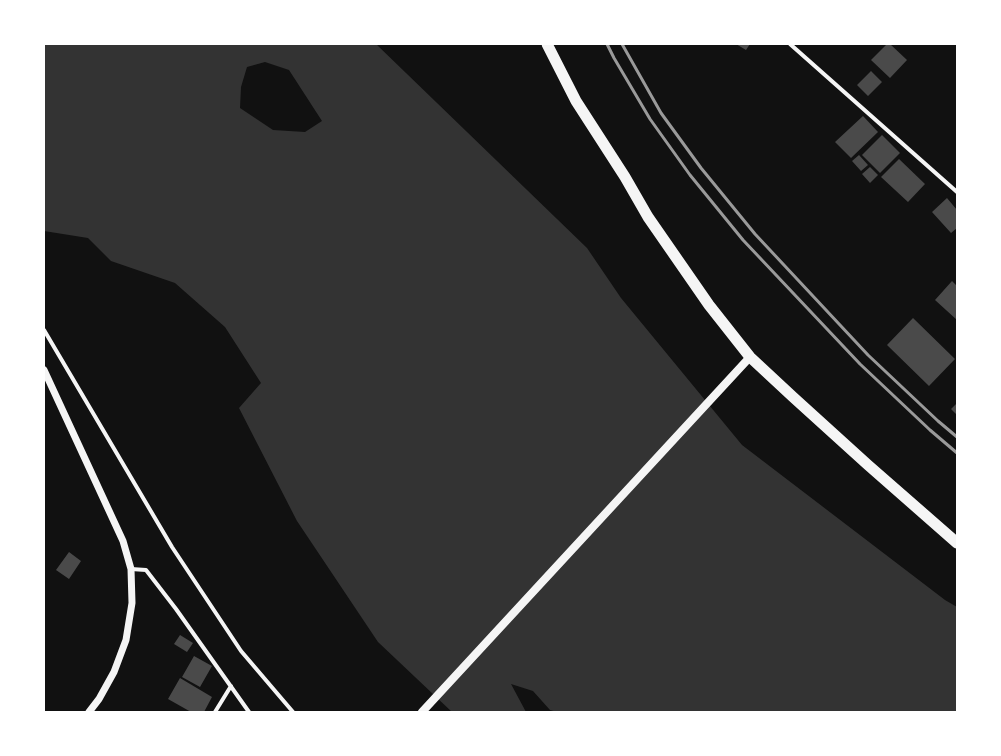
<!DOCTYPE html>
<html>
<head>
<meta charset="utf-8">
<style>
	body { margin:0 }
	#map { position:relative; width:1001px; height:756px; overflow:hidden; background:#111; font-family:Figtree,sans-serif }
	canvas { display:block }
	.frame { position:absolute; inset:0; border:45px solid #fff; pointer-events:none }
</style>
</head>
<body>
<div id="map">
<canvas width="1001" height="756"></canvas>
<div class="frame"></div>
</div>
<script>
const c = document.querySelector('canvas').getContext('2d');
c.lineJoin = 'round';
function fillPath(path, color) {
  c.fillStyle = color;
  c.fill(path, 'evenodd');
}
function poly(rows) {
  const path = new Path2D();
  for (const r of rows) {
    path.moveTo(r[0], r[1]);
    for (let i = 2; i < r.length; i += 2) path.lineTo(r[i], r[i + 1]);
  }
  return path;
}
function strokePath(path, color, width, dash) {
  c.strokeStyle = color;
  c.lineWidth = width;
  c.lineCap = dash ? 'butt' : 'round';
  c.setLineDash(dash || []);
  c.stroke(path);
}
fillPath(poly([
	[44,44,376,44,587,248,621,298,742,445,945,600,957,607,957,712,820,712,819,711,818,712,557,712,550,710,533,691,511,684,526,712,452,712,378,642,297,521,239,408,261,383,225,327,175,283,111,261,88,238,44,231],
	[265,62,289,70,322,121,305,132,273,130,240,108,241,87,247,67]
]), '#333');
fillPath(poly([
	[736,44,750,44,746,50],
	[887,44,890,44,907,60,890,78,871,60],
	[871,71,882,82,868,96,857,85],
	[863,116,878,132,851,158,835,142],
	[882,135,900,153,880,173,862,155],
	[859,155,868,165,861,171,852,161],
	[899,159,925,184,908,202,881,177],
	[870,167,878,175,870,183,862,174],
	[947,198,957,210,957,228,951,233,932,212],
	[952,281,957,286,957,320,935,300],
	[913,318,955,359,929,386,887,345],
	[957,403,957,415,951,409],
	[69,552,81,561,69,579,56,570],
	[180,635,193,643,187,652,174,644],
	[194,656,212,666,200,687,182,677],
	[180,678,212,697,204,712,191,712,168,699]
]), '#4a4a4a');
strokePath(poly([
	[790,44,957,192],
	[44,330,172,547,241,651,293,712],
	[131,569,146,570,176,609,249,712],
	[215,712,231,686]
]), '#f5f5f5', 4);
strokePath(poly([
	[44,370,123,541,131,569,132,603,126,640,114,672,99,699,89,712]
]), '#f5f5f5', 7);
strokePath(poly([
	[422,712,750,357]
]), '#f5f5f5', 8);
strokePath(poly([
	[547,44,576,101,625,177,648,217,709,305,750,357,793,397,868,465,957,543]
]), '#f5f5f5', 11);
strokePath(poly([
	[607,44,614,58,650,119,690,175,743,240,860,364,930,430,957,453],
	[622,44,661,113,701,168,755,234,868,355,938,421,957,437]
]), '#9a9a9a', 3);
</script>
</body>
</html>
